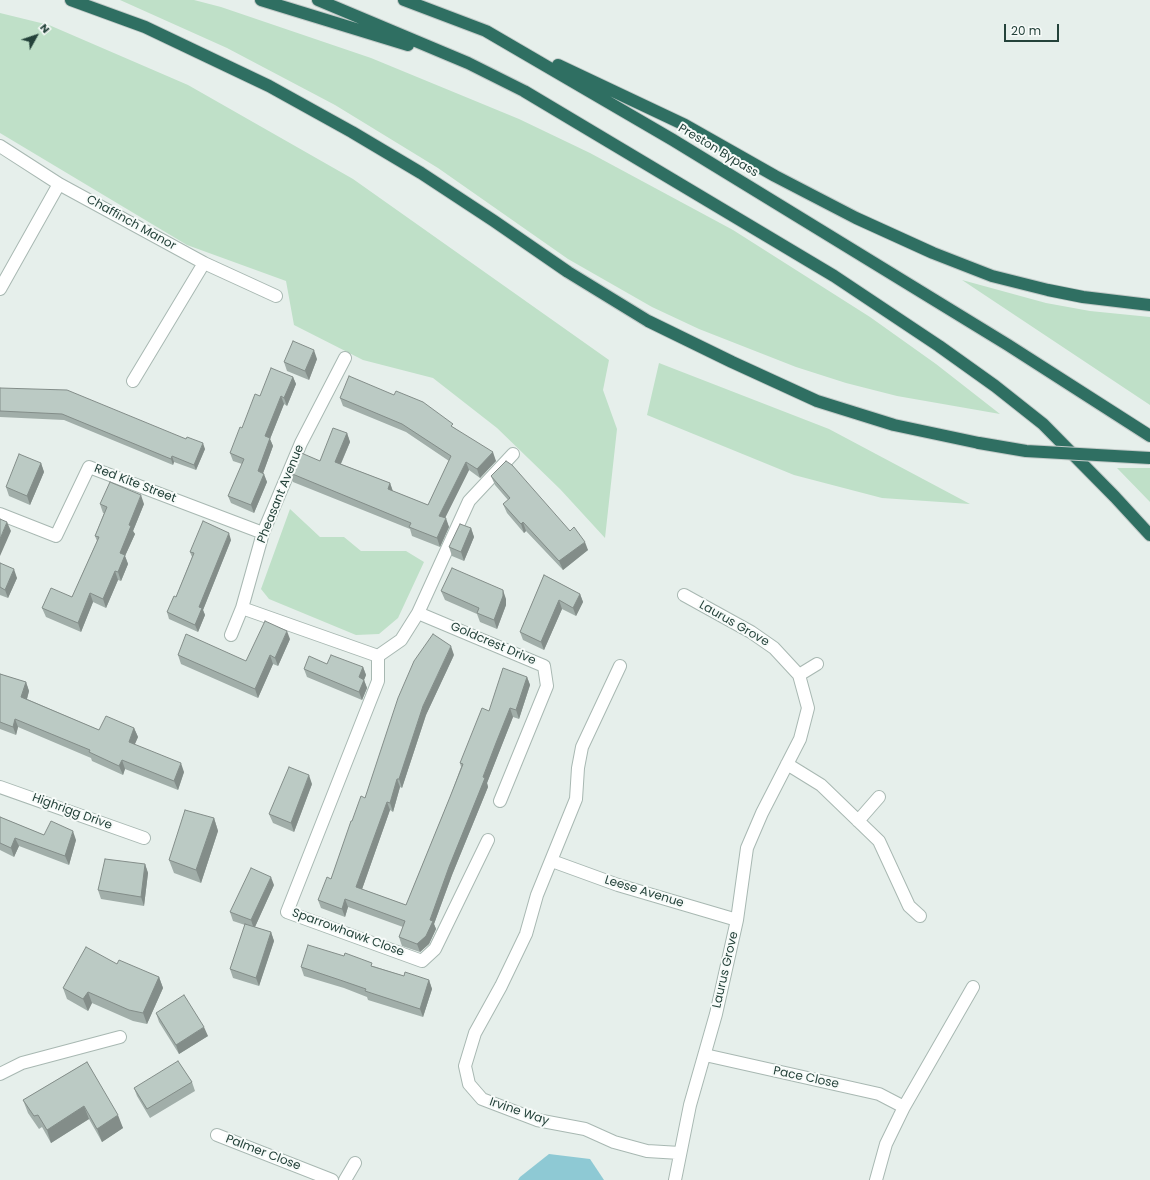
<!DOCTYPE html>
<html>
<head>
<meta charset="utf-8">
<style>
	body { margin:0 }
	#map { position:relative; width:1150px; height:1180px; overflow:hidden; background:#e6efeb; font-family:Poppins,sans-serif }
	canvas { display:block }
	.north { position:absolute; left:16px; top:16px; width:40px; height:40px; -webkit-text-stroke:3px #f7fbf9; paint-order:stroke; rotate:50deg; font-size:11px; font-weight:700; line-height:16px; text-align:center; color:#24423a }
	.north::after { content:''; display:block; margin:auto; width:14px; height:18px; background:#24423a; clip-path:polygon(50% 0,100% 100%,50% 72%,0 100%) }
	.scale { position:absolute; left:1004px; top:24px; width:55px; height:18px; box-sizing:border-box; border:2px solid #24423a; border-top:0; padding-left:5px; font-size:12px; line-height:14px; white-space:nowrap; color:#24423a; -webkit-text-stroke:3px #f7fbf9; paint-order:stroke }
</style>
</head>
<body>
<div id="map">
<canvas width="1150" height="1180"></canvas>
<div class="north">N</div>
<div class="scale">20 m</div>
</div>
<script>
const c = document.querySelector('canvas').getContext('2d');
c.lineJoin = 'round';
function fillPath(path, color) {
  c.fillStyle = color;
  c.fill(path, 'evenodd');
}
function poly(rows) {
  const path = new Path2D();
  for (const r of rows) {
    path.moveTo(r[0], r[1]);
    for (let i = 2; i < r.length; i += 2) path.lineTo(r[i], r[i + 1]);
  }
  return path;
}
function strokePath(path, color, width, dash) {
  c.strokeStyle = color;
  c.lineWidth = width;
  c.lineCap = dash ? 'butt' : 'round';
  c.setLineDash(dash || []);
  c.stroke(path);
}
function write(font, color, halo, rows, align = 'center') {
  c.font = font + ' Poppins,sans-serif';
  c.lineWidth = 4;
  c.setLineDash([]);
  c.textBaseline = 'middle';
  c.strokeStyle = halo;
  c.fillStyle = color;
  for (const [text, x, y, turn = 0] of rows) {
    c.save();
    c.translate(x, y);
    c.rotate((+turn || 0) * Math.PI / 180);
    c.textAlign = isNaN(turn) ? turn : align;
    if (halo) c.strokeText(text, 0, 0);
    c.fillText(text, 0, 0);
    c.restore();
  }
}
fillPath(poly([
	[120,0,194,0,221,7,371,58,519,119,590,153,733,230,870,317,936,364,1000,414,897,396,846,383,796,367,699,329,652,307,568,259,438,168,335,105,227,48],
	[0,13,49,25,188,85,353,179,609,360,603,390,617,429,605,538,560,489,497,428,433,378,363,360,294,325,286,281,187,245,0,133],
	[962,280,1046,303,1090,311,1150,317,1150,405],
	[659,363,829,429,970,504,882,498,794,475,647,415],
	[1117,468,1150,468,1150,502],
	[290,509,320,537,344,537,361,551,406,551,424,562,398,618,379,634,356,635,269,599,261,589]
]), '#bfe0c8');
fillPath(poly([
	[549,1154,590,1159,604,1180,518,1180,520,1177]
]), '#8ec9d4');
const street = poly([
	[0,146,59,184],
	[0,289,59,184,204,263,276,296],
	[133,381,204,263],
	[0,514,56,536,89,467,263,533],
	[242,608,378,656,401,640,418,613,469,501,513,454],
	[418,613,544,666,547,686,500,801],
	[231,635,242,608,263,533,301,443,345,358],
	[378,656,378,681,287,912,422,961,435,949,488,840],
	[620,666,582,747,578,768,576,799,537,895,526,934,501,986,475,1033,465,1066,469,1084,482,1099,537,1120,585,1129,614,1142,647,1151,680,1153],
	[799,675,817,664],
	[787,764,821,785,879,841,909,906,920,916],
	[0,787,144,838],
	[858,821,879,797],
	[552,861,618,885,737,920],
	[705,1055,879,1094,904,1107],
	[0,1074,22,1063,120,1037],
	[217,1135,332,1180],
	[345,1180,355,1163],
	[675,1180,690,1105,716,1014,737,920,747,848,762,813,800,739,808,708,799,675,774,648,751,632,684,595],
	[876,1180,886,1144,904,1107,973,987]
]);
const highway = poly([
	[71,0,145,27,269,86,352,132,421,173,494,221,568,272,648,321,732,362,817,401,894,425,979,443],
	[261,0,408,45],
	[318,0,468,63,524,91,834,276,939,346,995,386,1043,424,1115,497,1150,535],
	[404,0,486,31,673,140,1008,345,1150,436],
	[558,65,685,125,775,176,856,218,933,253,992,276,1048,290,1083,297,1150,305]
]);
strokePath(street, '#a8b8b2', 14);
strokePath(highway, '#c2cac8', 14);
strokePath(street, '#fff', 12);
strokePath(highway, '#2f6f62', 12);
const highwayBridge = poly([
	[979,443,1026,451,1150,458]
]);
strokePath(highwayBridge, '#c2cac8', 14, []);
strokePath(highwayBridge, '#2f6f62', 12);
fillPath(poly([
	[317,359,309,380,287,371,284,362],
	[293,377,296,384,287,406,284,404,270,439,273,446,263,473,267,482,254,513,231,503,228,496,242,464,233,461,230,453,242,428,260,396],
	[0,388,205,449,196,470,174,462,173,465,64,420,0,417],
	[340,398,455,428,496,461,480,478,469,470,445,518,449,527,440,547,412,536,410,529,293,482,290,473,320,461,347,433,350,442,341,464,390,483,393,491,428,505,449,461,406,432,343,406],
	[41,463,44,472,30,505,9,496,6,487],
	[491,476,570,531,588,550,563,570,526,531,524,533,507,513,503,504,508,500,495,485],
	[100,504,144,504,133,531,135,534,125,556,128,564,121,581,118,580,106,608,93,602,81,632,46,617,42,608,72,597,97,541,95,536,104,513,103,513],
	[471,528,474,537,464,561,452,556,449,547],
	[231,540,203,610,205,615,198,632,169,619,167,612,176,597,192,557,190,552],
	[0,563,17,578,8,598,0,595],
	[544,575,580,594,583,602,576,616,562,609,544,650,523,640,520,632],
	[441,591,506,599,506,605,497,629,480,622,477,614,445,600],
	[290,639,278,666,273,664,258,698,181,664,178,655,246,661],
	[454,655,426,715,402,788,400,787,393,812,390,810,362,889,406,905,450,797,461,767,460,763,489,711,527,677,530,685,519,719,513,717,499,752,487,783,488,787,452,875,434,924,436,929,429,944,420,952,402,946,399,937,403,927,348,907,345,917,321,908,318,900,331,879,352,821,365,798],
	[327,664,363,667,366,675,364,680,367,688,362,700,307,677,304,669],
	[0,674,26,682,29,691,27,699,99,730,134,728,138,737,134,745,184,772,178,790,125,769,123,775,92,761,91,758,18,727,16,735,0,729],
	[312,784,294,832,273,823,269,814],
	[0,817,44,835,76,840,69,865,19,846,14,857,0,850],
	[214,818,218,831,201,883,174,873,169,860],
	[145,864,148,873,144,906,101,899,98,890],
	[274,885,255,927,271,932,274,941,259,986,233,978,230,969,245,925,233,921,230,912],
	[117,964,159,977,163,988,147,1024,133,1021,92,1003,88,1011,67,999,63,988],
	[373,966,404,976,429,980,432,989,423,1017,368,1000,367,997,344,988,304,976,301,967],
	[156,1013,208,1036,179,1054,159,1022],
	[87,1062,123,1128,102,1142,89,1119,51,1143,42,1127,39,1129,28,1113,23,1100],
	[192,1082,195,1091,150,1118,137,1096,134,1088]
]), '#a1aea9');
fillPath(poly([
	[314,350,317,359,309,380,305,371],
	[293,377,296,384,287,406,284,398],
	[281,396,284,404,270,439,273,446,261,479,258,471,265,436],
	[347,433,350,442,338,470,335,462],
	[203,443,205,449,196,470,194,465],
	[493,452,496,461,480,478,477,469],
	[172,456,174,462,173,465,171,459],
	[466,462,469,470,442,524,439,516],
	[41,463,44,472,30,505,27,496],
	[264,474,267,482,254,513,251,505],
	[390,483,393,492,388,489],
	[141,495,144,504,133,531,135,534,125,556,128,564,121,581,118,572,120,553,129,525],
	[446,518,449,527,440,547,437,538],
	[7,522,11,531,0,556,0,539],
	[523,522,526,531,524,533,521,524],
	[471,528,474,537,464,561,461,552],
	[229,533,231,540,203,610,205,615,198,632,195,625,199,607],
	[585,542,588,550,563,570,559,561],
	[14,569,17,578,8,598,5,590],
	[115,571,118,580,106,608,103,599],
	[503,590,506,599,506,605,497,629,494,620],
	[90,593,93,602,81,632,78,623],
	[580,594,583,602,576,616,573,608],
	[559,600,562,609,544,650,541,642],
	[287,631,290,639,278,666,275,658],
	[451,646,454,655,426,715,402,788,399,779,423,706],
	[270,655,273,664,258,698,255,689],
	[363,667,366,675,362,685,359,677],
	[527,677,530,685,519,719,516,710],
	[364,680,367,688,362,700,359,692],
	[26,682,29,691,25,706,21,697],
	[510,708,513,717,487,783,488,787,452,875,434,924,436,929,429,944,420,952,417,944,430,920,449,867,496,743],
	[15,719,18,727,16,735,13,727],
	[134,728,138,737,132,751,129,742],
	[122,760,125,769,123,775,119,766],
	[181,763,184,772,178,790,174,781],
	[309,775,312,784,294,832,291,823],
	[397,779,400,787,393,812,390,803],
	[387,802,390,810,360,895,356,887],
	[214,818,218,831,201,883,196,870],
	[73,831,76,840,69,865,65,856],
	[15,838,19,846,14,857,11,848],
	[145,864,148,873,144,906,141,897],
	[271,877,274,885,254,929,251,920],
	[345,899,348,907,345,917,342,909],
	[271,932,274,941,259,986,256,978],
	[159,977,163,988,147,1024,143,1013],
	[429,980,432,989,423,1017,420,1009],
	[88,992,92,1003,88,1011,83,999],
	[204,1027,208,1036,179,1054,176,1045],
	[84,1106,89,1119,51,1143,47,1130],
	[118,1115,123,1128,102,1142,97,1129]
]), '#838d89');
const building = poly([
	[293,341,314,350,305,371,284,362,293,341],
	[271,368,293,377,284,398,281,396,265,436,270,438,258,471,264,474,251,505,228,496,244,459,230,453,240,427,242,428,255,394,260,396,271,368],
	[349,376,394,395,396,391,423,402,453,424,451,426,493,452,477,469,466,462,439,516,446,518,437,538,409,527,411,523,290,473,299,452,320,461,333,428,347,433,335,462,390,483,388,489,428,505,451,456,402,424,340,398,349,376],
	[0,388,67,390,186,439,187,437,203,443,194,465,172,456,171,459,62,414,0,411,0,388],
	[19,454,41,463,27,496,6,487,19,454],
	[506,461,512,465,570,531,574,527,585,542,559,561,523,522,521,524,503,504,510,498,491,476,506,461],
	[110,482,141,495,129,525,131,526,120,553,125,555,118,572,115,571,103,599,90,593,78,623,42,608,51,588,72,597,99,537,95,536,107,507,100,504,110,482],
	[0,519,7,522,0,539,0,519],
	[203,521,229,533,199,607,202,608,195,625,167,612,174,596,176,597,194,553,190,552,203,521],
	[460,524,471,528,461,552,449,547,460,524],
	[0,563,14,569,5,590,0,587,0,563],
	[452,568,503,590,503,596,494,620,477,613,479,608,441,591,452,568],
	[544,575,580,594,573,608,559,600,541,642,520,632,544,575],
	[265,621,287,631,275,658,270,655,255,689,178,655,186,634,246,661,265,621],
	[433,634,451,646,423,706,399,779,397,779,390,803,387,802,356,887,406,905,450,797,463,764,460,763,482,708,489,711,503,668,527,677,516,710,510,708,496,743,483,777,485,778,449,867,430,920,433,921,426,936,417,944,399,937,405,921,345,899,342,909,318,900,327,877,331,879,351,821,352,821,361,796,365,798,398,698,414,661,433,634],
	[331,655,363,667,359,677,364,680,359,692,304,669,309,656,327,664,331,655],
	[0,674,26,682,21,697,99,730,106,716,134,728,129,742,181,763,174,781,122,760,119,766,89,752,90,750,15,719,13,727,0,722,0,674],
	[289,767,309,775,291,823,269,814,289,767],
	[185,810,214,818,196,870,169,860,185,810],
	[0,817,44,835,51,821,73,831,65,856,15,838,11,848,0,843,0,817],
	[105,859,145,864,141,897,98,890,105,859],
	[251,868,271,877,251,920,230,912,251,868],
	[245,924,271,932,256,978,230,969,245,924],
	[308,945,344,956,345,953,372,963,371,966,404,976,405,972,429,980,420,1009,365,991,366,989,340,980,301,967,308,945],
	[86,947,117,964,119,960,159,977,143,1013,129,1010,88,992,83,999,63,988,86,947],
	[184,995,204,1027,176,1045,156,1013,184,995],
	[178,1061,192,1082,147,1109,134,1088,178,1061],
	[87,1062,118,1115,97,1129,84,1106,47,1130,38,1115,34,1116,23,1100,87,1062]
]);
fillPath(building, '#bbcac4');
strokePath(building, '#838d89', 1);
write('12px', '#24423a', '#f7fbf9', [
	["Preston Bypass",718,151,31],
	["Chaffinch Manor",131,223,29],
	["Red Kite Street",135,484,21],
	["Pheasant Avenue",281,494,-68],
	["Laurus Grove",734,624,30],
	["Goldcrest Drive",493,644,23],
	["Highrigg Drive",72,812,20],
	["Leese Avenue",644,892,17],
	["Sparrowhawk Close",348,933,20],
	["Laurus Grove",726,970,-77],
	["Pace Close",806,1078,12],
	["Irvine Way",519,1112,19],
	["Palmer Close",263,1153,21]
]);
</script>
</body>
</html>
